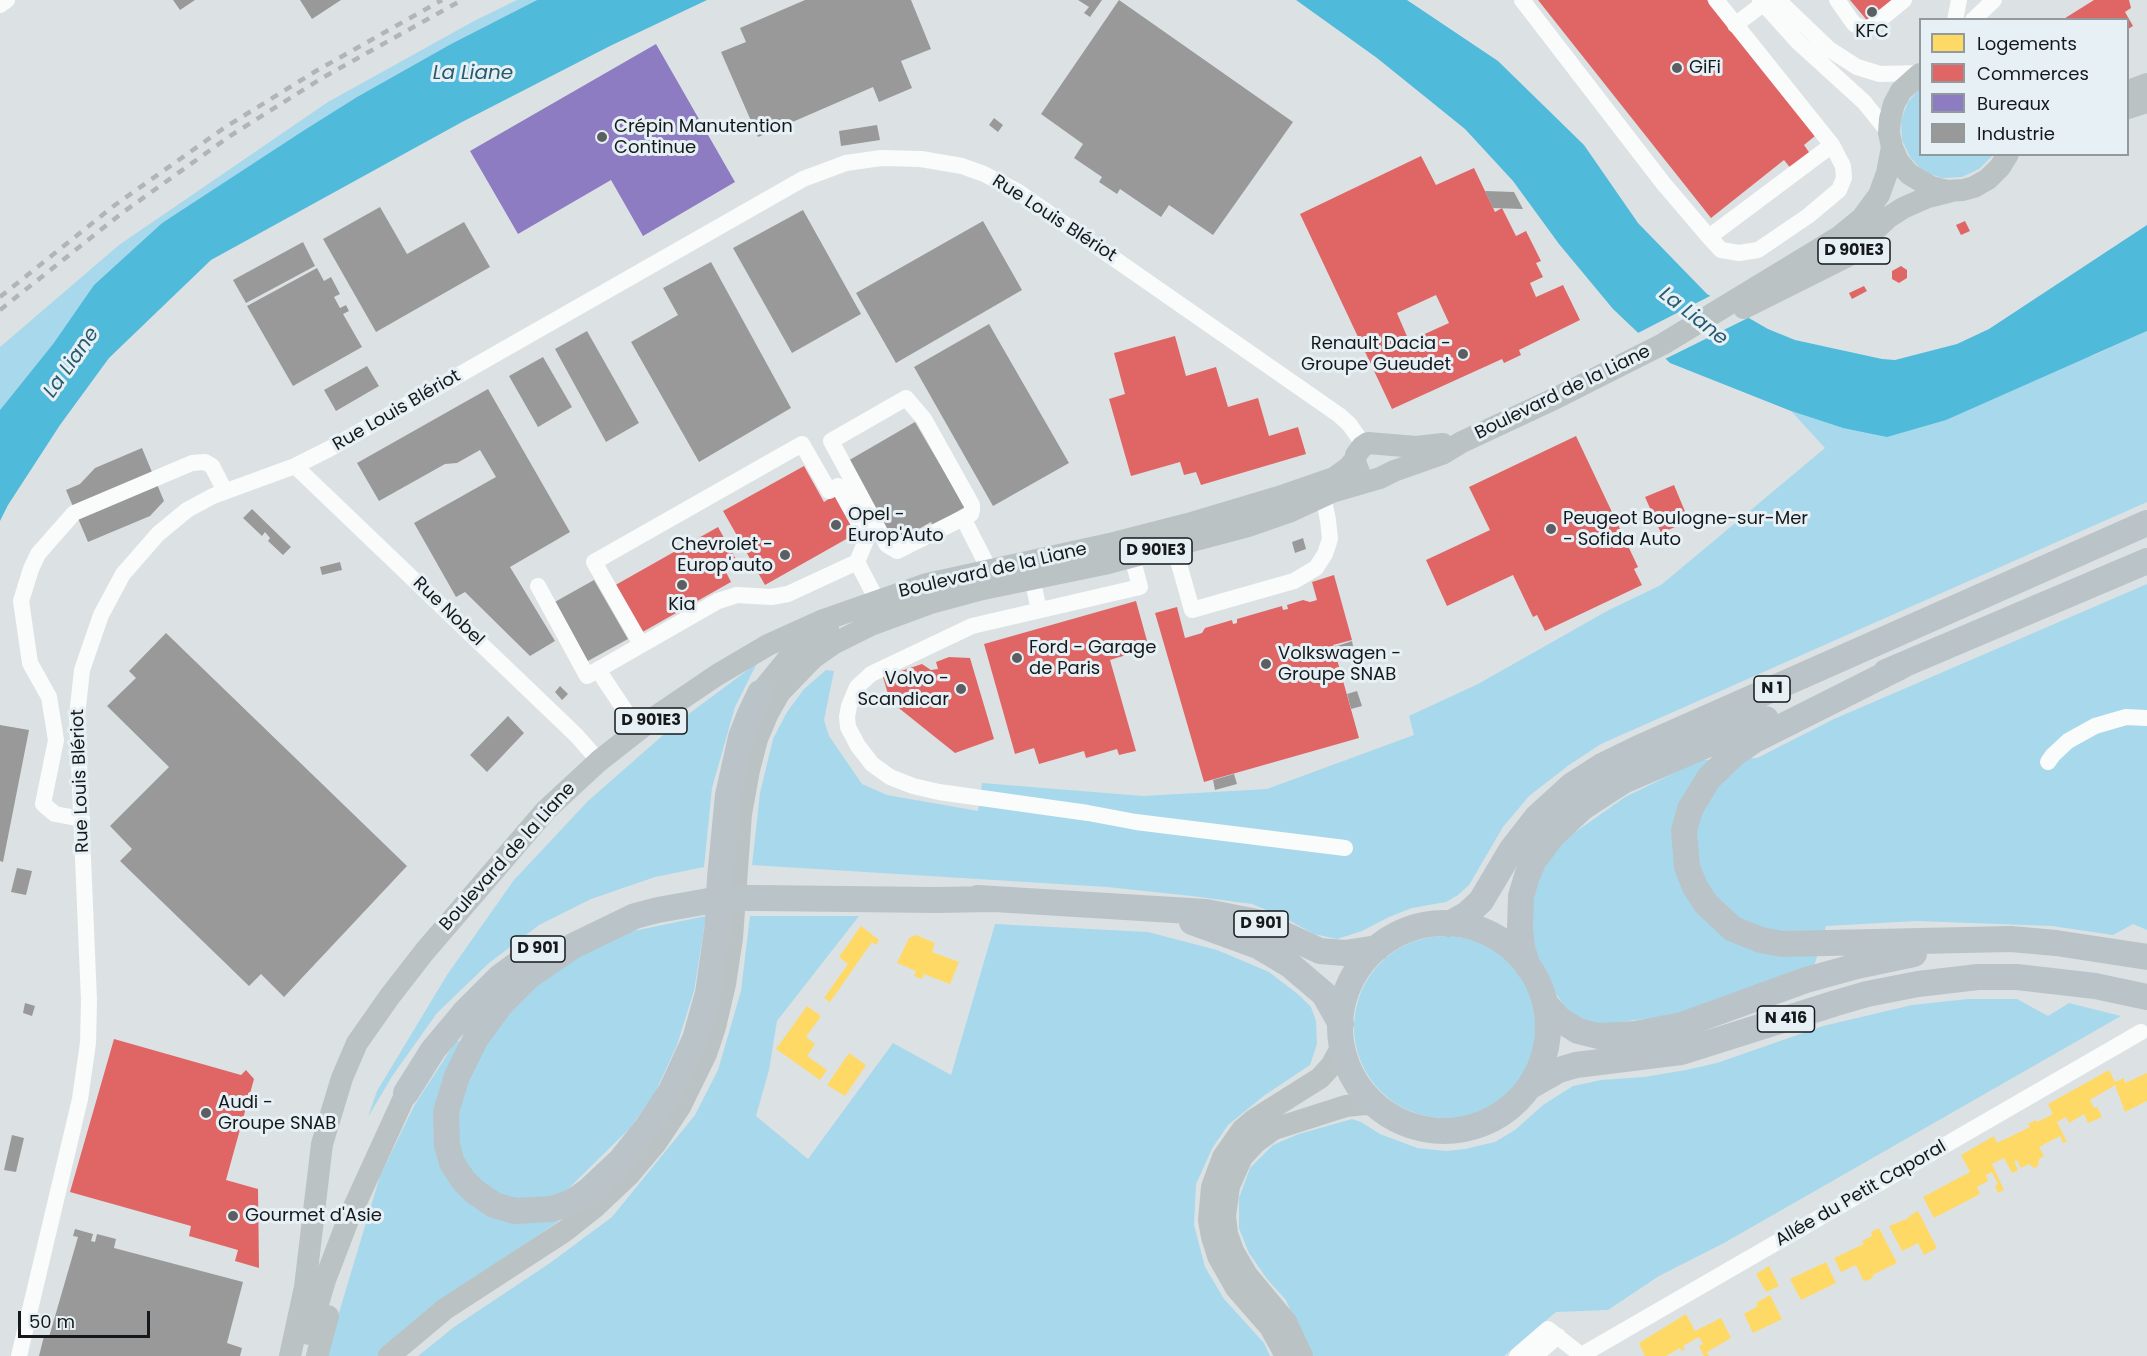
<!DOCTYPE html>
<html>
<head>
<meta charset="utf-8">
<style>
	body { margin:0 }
	#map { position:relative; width:2147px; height:1356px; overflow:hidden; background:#dce2e4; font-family:Poppins,sans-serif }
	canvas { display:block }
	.legend { position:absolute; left:1919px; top:18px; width:210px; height:138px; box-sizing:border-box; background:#e6f0f5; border:2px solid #939a9e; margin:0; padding:8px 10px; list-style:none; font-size:18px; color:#16191b }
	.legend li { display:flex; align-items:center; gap:12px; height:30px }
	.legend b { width:30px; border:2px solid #939a9e }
	.scale { position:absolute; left:18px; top:1311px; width:132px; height:27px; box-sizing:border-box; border:3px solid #16191b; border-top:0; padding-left:8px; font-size:18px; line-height:21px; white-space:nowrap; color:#16191b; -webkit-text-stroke:4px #e6f0f5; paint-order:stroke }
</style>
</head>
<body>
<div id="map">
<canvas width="2147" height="1356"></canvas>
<ul class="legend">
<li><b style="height:16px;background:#ffd966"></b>Logements</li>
<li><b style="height:16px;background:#e06666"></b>Commerces</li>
<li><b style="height:16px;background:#8e7cc3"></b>Bureaux</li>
<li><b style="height:16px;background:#999"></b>Industrie</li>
</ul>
<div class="scale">50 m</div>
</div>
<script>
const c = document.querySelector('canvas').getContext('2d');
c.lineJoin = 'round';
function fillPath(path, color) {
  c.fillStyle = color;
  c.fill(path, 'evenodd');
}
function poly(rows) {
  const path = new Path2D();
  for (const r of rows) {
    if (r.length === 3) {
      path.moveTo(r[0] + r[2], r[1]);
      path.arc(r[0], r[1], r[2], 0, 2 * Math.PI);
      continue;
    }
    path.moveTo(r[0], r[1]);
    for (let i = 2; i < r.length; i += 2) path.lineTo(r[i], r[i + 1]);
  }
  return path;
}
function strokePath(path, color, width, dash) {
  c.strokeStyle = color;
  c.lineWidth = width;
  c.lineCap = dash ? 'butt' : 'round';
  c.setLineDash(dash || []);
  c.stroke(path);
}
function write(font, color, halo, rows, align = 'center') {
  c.font = font + ' Poppins,sans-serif';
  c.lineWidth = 6;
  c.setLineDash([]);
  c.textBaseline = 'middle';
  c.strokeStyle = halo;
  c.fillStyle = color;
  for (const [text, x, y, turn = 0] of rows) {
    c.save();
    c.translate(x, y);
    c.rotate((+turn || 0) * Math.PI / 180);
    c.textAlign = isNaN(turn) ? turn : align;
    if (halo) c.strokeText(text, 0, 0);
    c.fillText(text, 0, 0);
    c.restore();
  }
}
fillPath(poly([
	[517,0,537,0,451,44,357,97,162,223,94,285,53,344,0,410,0,347,119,245,328,102,474,21],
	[1920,88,1920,154,1993,155,1979,169,1962,177,1942,178,1930,174,1919,167,1910,157,1902,140,1901,120,1908,102],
	[2147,331,2147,502,1601,744,1569,765,1529,796,1503,827,1469,885,1458,895,1446,902,1412,908,1389,917,1362,931,1337,939,1314,934,1283,917,1252,904,1192,896,1107,887,752,865,760,793,773,739,787,712,804,689,826,670,834,671,824,720,829,736,862,784,887,795,978,811,982,783,1143,796,1267,789,1414,735,1409,716,1478,684,1607,611,1661,585,1825,448,1791,411,1843,428,2094,355],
	[2147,584,2147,930,2133,924,2113,935,2052,926,1917,921,1826,926,1814,967,1675,1015,1596,1025,1570,1015,1557,995,1537,958,1530,932,1532,891,1550,850,1625,797,1701,760,1757,758,1834,719],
	[757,663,735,707,712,788,704,867,655,877,591,899,539,925,489,963,437,1013,393,1075,368,1117,377,1091,447,975,514,880,588,801,678,722],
	[706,916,694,991,677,1045,655,1093,630,1128,569,1188,559,1221,499,1262,379,1356,326,1356,380,1176,414,1106,456,1041,482,1043,527,992,575,957,619,934],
	[750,916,859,916,777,1021,769,1070,756,1116,808,1159,893,1043,951,1075,995,924,1148,932,1217,950,1269,972,1299,995,1311,1007,1316,1021,1317,1044,1310,1065,1265,1095,1228,1125,1213,1147,1196,1184,1194,1225,1205,1267,1224,1299,1264,1343,1270,1356,418,1356,454,1327,550,1263,612,1217,695,1115,718,1070,741,991],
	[1445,1027,91],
	[1968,999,2017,999,2048,1016,2069,1003,2121,1016,1724,1243,1659,1276,1608,1310,1556,1312,1504,1356,1309,1356,1286,1300,1267,1279,1249,1253,1239,1228,1239,1198,1250,1168,1273,1145,1299,1134,1352,1119,1361,1122,1380,1134,1417,1148,1446,1151,1465,1149,1495,1142,1515,1130,1543,1105,1573,1086,1601,1080,1644,1077,1686,1070,1717,1063,1823,1026,1912,1005]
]), '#a8d8ec');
fillPath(poly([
	[537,0,707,0,610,46,462,122,211,260,109,358,60,425,8,505,0,521,0,410,53,344,94,285,162,223,303,131,357,97,451,44],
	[1296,0,1407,0,1498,61,1584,145,1638,223,1707,294,1768,329,1795,340,1882,359,1895,360,1957,344,1989,329,2147,225,2147,331,1946,420,1887,437,1843,428,1791,411,1670,363,1613,309,1559,244,1513,181,1465,129,1377,58]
]), '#50bada');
fillPath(poly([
	[1714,294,1752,316,1663,360,1636,334]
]), '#dce2e4');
fillPath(poly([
	[861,926,879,940,876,945,872,942,830,1002,824,998,848,964,839,957],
	[916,935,935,943,932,952,959,962,950,984,924,974,922,979,914,976,916,971,897,963,909,938],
	[807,1006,821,1016,806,1037,815,1044,807,1056,827,1070,820,1080,776,1049],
	[849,1053,866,1065,845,1096,827,1085],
	[2109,1070,2115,1082,2124,1078,2125,1083,2147,1073,2147,1101,2125,1112,2115,1085,2090,1100,2094,1108,2097,1107,2102,1117,2088,1123,2084,1114,2069,1123,2066,1117,2057,1122,2067,1142,2063,1143,2060,1136,2039,1147,2044,1156,2039,1159,2038,1166,2034,1168,2029,1164,2021,1168,2017,1160,2014,1161,2018,1170,2012,1173,2004,1158,1992,1164,2004,1190,1998,1193,1995,1186,1998,1184,1992,1172,1986,1175,1988,1181,1977,1187,1980,1194,1934,1218,1923,1197,1970,1172,1961,1155,1994,1136,1997,1143,2030,1127,2028,1124,2036,1120,2037,1122,2053,1114,2048,1104],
	[1918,1211,1937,1248,1924,1255,1918,1243,1902,1251,1889,1226,1909,1218,1908,1217],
	[1879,1228,1897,1263,1874,1274,1872,1278,1867,1281,1863,1280,1856,1265,1841,1272,1834,1258,1864,1244,1862,1241,1872,1236,1871,1232],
	[1826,1262,1836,1283,1801,1300,1790,1279],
	[1769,1266,1779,1286,1766,1292,1756,1274],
	[1770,1295,1782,1319,1753,1333,1744,1314,1758,1306,1756,1303],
	[1686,1314,1695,1331,1721,1318,1731,1338,1707,1352,1709,1356,1704,1356,1699,1346,1703,1344,1699,1337,1683,1346,1685,1349,1681,1351,1680,1348,1666,1356,1645,1356,1639,1343]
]), '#ffd966');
fillPath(poly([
	[1538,0,1707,0,1815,136,1804,145,1811,155,1792,170,1784,160,1711,218],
	[1850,0,1898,0,1870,24],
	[2094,0,2129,0,2131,8,2125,12,2133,26,2128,29,2128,20,2062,20],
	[1421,156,1436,185,1474,168,1495,212,1502,208,1516,236,1526,231,1541,261,1536,263,1543,277,1530,283,1536,297,1563,285,1580,320,1519,350,1521,355,1504,363,1502,359,1392,409,1300,214],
	[1436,295,1449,323,1409,341,1397,313],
	[1965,221,1970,231,1961,235,1956,225],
	[1901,266,1907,270,1907,278,1899,283,1892,279,1892,271],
	[1864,286,1867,291,1852,299,1849,293],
	[1175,336,1186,376,1216,367,1228,407,1258,398,1269,436,1298,427,1306,454,1201,485,1196,472,1184,475,1180,462,1131,476,1109,399,1125,394,1114,353],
	[1576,436,1638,567,1634,569,1642,585,1545,631,1537,615,1533,617,1513,575,1447,606,1426,560,1490,530,1469,487],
	[804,466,824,502,835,495,857,533,765,585,723,511],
	[1674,485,1689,521,1661,533,1645,497],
	[718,527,738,563,725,570,731,582,639,634,612,587],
	[1334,575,1352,640,1333,645,1359,738,1204,782,1155,613,1177,607,1185,638,1202,633,1205,628,1232,620,1233,624,1237,623,1237,619,1282,606,1283,610,1288,609,1287,605,1303,600,1310,602,1317,600,1312,582],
	[1136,601,1149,648,1110,660,1136,751,1119,755,1117,749,1086,758,1084,751,1039,764,1034,748,1015,754,984,644],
	[949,657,970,658,994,739,955,753,890,701,883,677,922,664,931,670,938,669,936,662],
	[114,1039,241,1075,246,1070,254,1079,226,1180,258,1189,259,1268,235,1261,238,1250,189,1236,191,1226,70,1192]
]), '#e06666');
fillPath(poly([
	[656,44,735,182,643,236,611,180,518,234,470,151]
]), '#8e7cc3');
fillPath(poly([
	[173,0,195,0,180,10],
	[300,0,341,0,312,19],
	[805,0,911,0,931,49,901,61,912,88,879,102,873,87,758,137,721,52,746,42,740,28],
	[1078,0,1102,0,1090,17,1084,13,1089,7],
	[1119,0,1293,122,1213,235,1169,205,1161,217,1120,189,1117,194,1099,182,1102,177,1074,158,1083,144,1041,114],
	[994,118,1003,125,998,132,989,125],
	[877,125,880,140,841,146,839,131],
	[1485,191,1514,192,1523,209,1493,208],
	[380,207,407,254,464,222,490,267,376,332,323,239],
	[803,210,861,314,792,353,733,248],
	[983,221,1022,290,896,363,856,293],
	[303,242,315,266,246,303,233,280],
	[711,262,791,408,699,462,631,342,678,315,663,288],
	[317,268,324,281,331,277,340,294,334,297,340,308,346,305,349,311,343,314,362,347,293,386,247,306],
	[989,324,1069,463,993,506,914,367],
	[587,331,639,423,606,442,555,349],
	[543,357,572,407,538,427,509,376],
	[367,366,379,386,336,411,324,390],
	[488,389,570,532,510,567,555,641,530,656,465,592,456,597,414,523,496,477,480,450,457,463,445,464,379,501,357,463],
	[915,422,965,507,933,526,931,522,893,544,846,462],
	[142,448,164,501,150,516,88,542,66,490,80,484,95,468],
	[252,509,291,547,283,555,268,541,270,538,265,532,262,536,243,518],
	[1303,538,1306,549,1295,553,1292,542],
	[340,562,342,570,322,575,320,567],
	[594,580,628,639,586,662,553,603],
	[166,633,407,866,284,997,261,974,249,986,120,861,132,849,110,826,169,767,107,706,136,678,129,671],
	[1352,641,1353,646,1335,652,1334,647],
	[560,686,568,694,562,700,555,692],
	[1357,691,1362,706,1351,709,1347,694],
	[508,716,524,733,487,772,470,755],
	[0,725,29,730,3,862,0,861],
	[1234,774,1237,784,1215,790,1213,780],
	[17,868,32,871,26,895,11,892],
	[25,1003,35,1006,32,1016,23,1013],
	[12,1135,24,1138,16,1172,4,1170],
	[75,1229,93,1234,91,1241,95,1242,97,1234,116,1239,114,1248,243,1282,227,1343,242,1348,240,1356,39,1356,44,1336,49,1337,78,1237,73,1236]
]), '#999');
strokePath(poly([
	[1522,0,1663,183,1709,237,1721,250,1739,253,1758,250,1808,216,1839,190,1844,178,1843,166,1832,145,1716,0],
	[1760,0,1797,41,1864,102,1889,133],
	[1778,0,1829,49,1857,67,1880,74,1920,73],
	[1837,0,1854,24,1864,29,1872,26,1904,0],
	[0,5,7,0],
	[1955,20,1959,0],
	[1973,20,1994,0],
	[1735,25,1768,0],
	[1709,237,1832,145],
	[906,398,924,419,972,505,972,510,971,514,897,551,887,545,831,441,906,398],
	[295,466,576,735,599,761],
	[963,518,989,569],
	[1174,537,1174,546,1192,610,1294,581,1316,568,1325,554,1330,539,1328,520,1323,496],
	[1132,557,1140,587,972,626,871,674,857,687,849,706,847,717,848,727,858,746,872,764,890,777,913,786,939,792,1088,813,1136,822,1345,848],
	[857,562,877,600],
	[1033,570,1032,578,1039,610],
	[538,586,587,676,718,601,737,595,771,597,788,594,857,562,867,538,838,486,829,491,802,444,594,562,641,644],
	[598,670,638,730],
	[2048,762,2053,755,2068,741,2095,726,2126,717,2147,718],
	[82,819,55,814,43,804,56,740,49,697,30,663,21,601,31,569,38,554,74,513,192,463,205,462,212,466,225,491],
	[19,1356,80,1099,88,1043,89,1000,77,716,82,670,101,615,123,574,158,534,187,510,213,496,295,466,329,449,803,179,846,163,881,158,921,159,962,166,984,174,1017,191,1339,415,1349,424,1364,445],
	[1517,1356,1548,1329,1581,1355],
	[1535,1356,1558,1336],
	[1580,1356,2141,1032]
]), '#fafbfb', 16);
strokePath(poly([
	[1920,74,1901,91,1894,104,1890,119,1889,133,1892,147,1898,161,1909,174,1931,187,1947,191,1963,190,1974,187,1988,179,2000,167,2008,154],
	[2128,91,2147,84],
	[2128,108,2147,102],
	[1744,308,1846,257,1889,217,1903,208,1928,197,1952,191],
	[1359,472,1355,462,1356,455,1362,447,1368,443,1416,447,1443,444],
	[760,693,787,660,828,627],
	[309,1334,325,1280,348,1220,406,1093],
	[290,1356,305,1287,322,1144,342,1078,357,1043,390,996,425,951,546,810,599,761,655,717,717,675,768,645,821,621,927,584,1114,543,1188,524,1285,495,1334,478,1348,468,1355,460],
	[317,1356,328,1316],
	[389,1356,445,1309,565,1231,594,1208,629,1175,656,1143,680,1107,706,1054,715,1027,725,984,732,938,741,814,749,770,757,739,768,713,780,692,813,658,833,644,871,625,931,603,983,589,1104,564,1248,526,1291,511,1332,492,1380,478,1394,471,1442,454,1462,442,1554,399,1663,344,1839,237,1862,218,1879,195,1887,173,1892,147],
	[1286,1356,1270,1327,1236,1288,1218,1256,1212,1237,1209,1220,1212,1187,1223,1157,1242,1130,1255,1119,1320,1078,1331,1066,1342,1046],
	[1302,1356,1286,1322,1247,1275,1233,1251,1227,1234,1225,1216,1229,1186,1242,1157,1255,1143,1274,1129,1346,1106,1365,1104,1377,1106]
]), '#bbc2c4', 22);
strokePath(poly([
	[1902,666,1753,741,1734,754,1709,778,1690,809,1684,831,1687,867,1695,887,1706,904,1733,929,1761,940,1782,944,2011,939,2056,943,2147,957],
	[1886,672,2147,561],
	[760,693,750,714,741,737,728,795,720,878,718,919,717,930,708,993,695,1039,671,1091,648,1126,620,1161,589,1190,572,1202,552,1209,515,1211,494,1205,474,1191,464,1181,452,1163,447,1145,446,1112,457,1076,476,1038,501,1004,529,976,573,946,635,916,658,910,714,900,728,899,743,898,757,898,935,900,995,899],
	[978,898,1206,912,1257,922,1320,951,1345,953,1377,948],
	[1192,922,1258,946,1290,965,1324,994,1341,1024],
	[1444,1027,104],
	[1449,924,1467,914,1481,901,1512,849,1537,817,1571,786,1602,766,1639,748,2147,523],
	[1528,967,1522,948,1520,928,1521,896,1527,876,1534,860,1553,835,1583,807,1623,781,1766,719],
	[1545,1003,1559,1019,1578,1031,1598,1036,1635,1034,1682,1025,1806,980,1857,966,1914,954],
	[1529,1087,1559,1070,1576,1065,1681,1052,1836,1003,1867,994,1918,984,1978,977,2017,977,2095,986,2147,997],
	[406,1093,433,1050,464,1013,500,977,538,949]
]), '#bac4c8', 26);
strokePath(poly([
	[0,297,115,205,224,128,316,71,442,0],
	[0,310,122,213,230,136,322,78,462,0]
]), '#b3b4b4', 4.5, [8, 8]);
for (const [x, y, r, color] of [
	[1872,12,6,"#5b5f61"],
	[1677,68,6,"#5b5f61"],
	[602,137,6,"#5b5f61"],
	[1463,354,6,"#5b5f61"],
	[836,525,6,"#5b5f61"],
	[1551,529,6,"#5b5f61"],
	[785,555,6,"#5b5f61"],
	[682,585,6,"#5b5f61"],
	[1017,658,6,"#5b5f61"],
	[1266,664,6,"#5b5f61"],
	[961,689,6,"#5b5f61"],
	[206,1113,6,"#5b5f61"],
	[233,1216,6,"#5b5f61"]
]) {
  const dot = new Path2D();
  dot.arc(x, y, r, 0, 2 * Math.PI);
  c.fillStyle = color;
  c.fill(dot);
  strokePath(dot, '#e6f0f5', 2);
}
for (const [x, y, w] of [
	[1854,251,72],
	[1156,551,72],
	[1772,689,36],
	[651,721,72],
	[1261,924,54],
	[538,949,54],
	[1786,1019,57]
]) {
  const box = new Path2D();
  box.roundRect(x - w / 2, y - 13, w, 26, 4.5);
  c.fillStyle = '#e6f0f5';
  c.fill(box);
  strokePath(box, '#16191b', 1.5);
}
write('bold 16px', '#16191b', null, [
	["D 901E3",1854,251],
	["D 901E3",1156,551],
	["N 1",1772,689],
	["D 901E3",651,721],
	["D 901",1261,924],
	["D 901",538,949],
	["N 416",1786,1019]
]);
write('18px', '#16191b', '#e6f0f5', [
	["KFC",1872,32,"center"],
	["GiFi",1689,68],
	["Crépin Manutention",614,127],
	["Continue",614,148],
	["Renault Dacia -",1451,344,"right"],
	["Groupe Gueudet",1451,365,"right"],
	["Opel -",848,515],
	["Europ'Auto",848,536],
	["Peugeot Boulogne-sur-Mer",1563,519],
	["- Sofida Auto",1563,540],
	["Chevrolet -",773,545,"right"],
	["Europ'auto",773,566,"right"],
	["Kia",682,605,"center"],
	["Ford - Garage",1029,648],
	["de Paris",1029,669],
	["Volkswagen -",1278,654],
	["Groupe SNAB",1278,675],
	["Volvo -",949,679,"right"],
	["Scandicar",949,700,"right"],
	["Audi -",218,1103],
	["Groupe SNAB",218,1124],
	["Gourmet d'Asie",245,1216]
], 'left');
write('18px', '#16191b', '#e6f0f5', [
	["Rue Louis Blériot",1054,219,33],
	["Boulevard de la Liane",1563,393,-26],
	["Rue Louis Blériot",397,411,-30],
	["Boulevard de la Liane",993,571,-13],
	["Rue Nobel",448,612,44],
	["Rue Louis Blériot",81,781,-92],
	["Boulevard de la Liane",508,857,-48],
	["Allée du Petit Caporal",1861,1194,-30]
]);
write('italic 20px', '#285b6f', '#e6f0f5', [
	["La Liane",473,74],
	["La Liane",1693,317,38],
	["La Liane",72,363,-55]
]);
</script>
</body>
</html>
